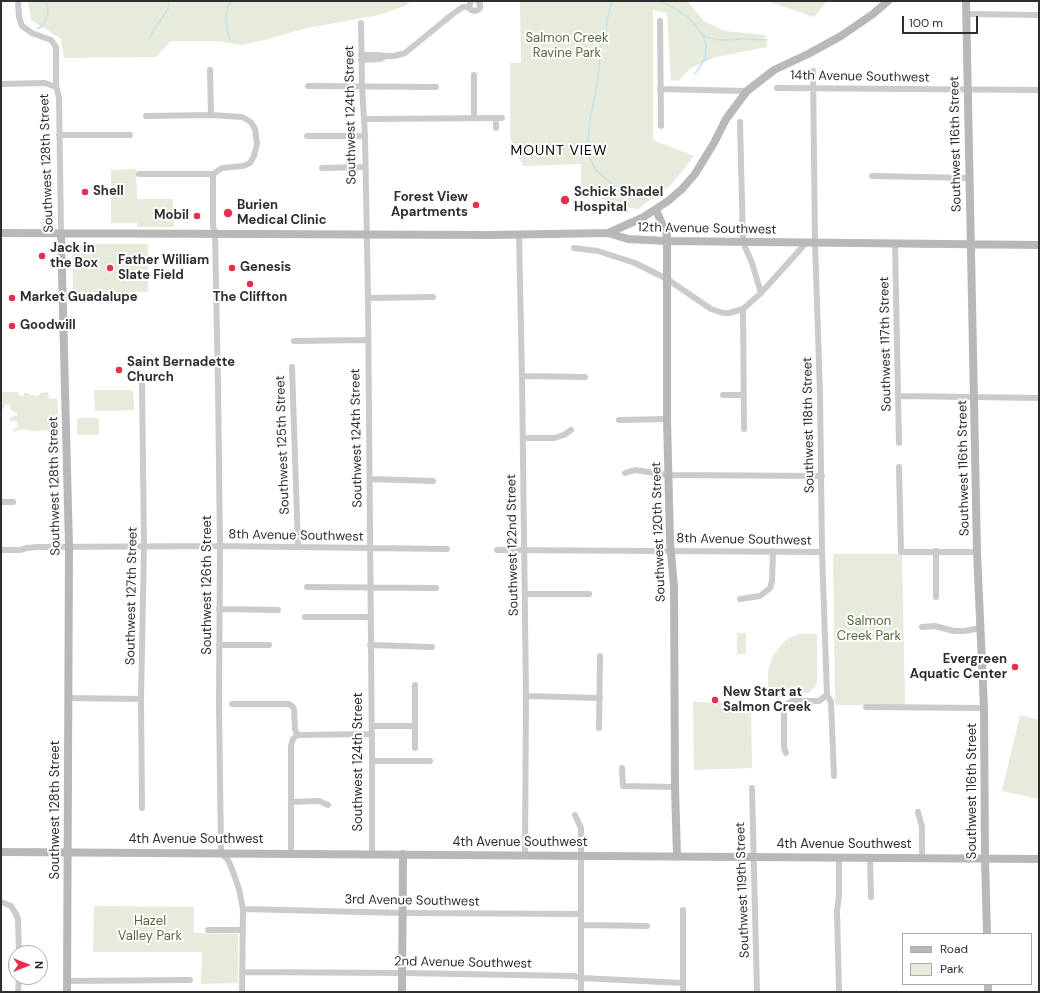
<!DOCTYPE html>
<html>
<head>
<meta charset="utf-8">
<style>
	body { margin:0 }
	#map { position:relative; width:1040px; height:993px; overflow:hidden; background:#fff; font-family:"DM Sans",sans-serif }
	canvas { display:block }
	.frame { position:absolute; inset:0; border:2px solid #2e2e2e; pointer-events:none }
	.legend { position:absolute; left:902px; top:933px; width:130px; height:52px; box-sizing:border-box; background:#fff; border:1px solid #ababab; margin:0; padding:5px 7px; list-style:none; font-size:12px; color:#2e2e2e }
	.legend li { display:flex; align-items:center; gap:8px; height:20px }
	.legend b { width:20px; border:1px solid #ababab }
	.north { position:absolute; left:8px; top:945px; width:40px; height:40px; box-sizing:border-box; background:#fff; border:1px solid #ababab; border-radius:50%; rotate:90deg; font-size:11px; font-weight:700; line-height:16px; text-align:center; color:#2e2e2e }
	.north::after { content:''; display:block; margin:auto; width:14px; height:18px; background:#e72d50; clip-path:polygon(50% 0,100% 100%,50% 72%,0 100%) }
	.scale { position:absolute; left:902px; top:16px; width:76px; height:18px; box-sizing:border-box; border:2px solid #2e2e2e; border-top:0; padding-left:5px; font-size:12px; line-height:14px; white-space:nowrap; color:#2e2e2e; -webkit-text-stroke:3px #fff; paint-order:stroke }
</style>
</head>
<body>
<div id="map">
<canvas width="1040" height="993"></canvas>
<div class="frame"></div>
<ul class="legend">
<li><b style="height:5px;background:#b8b8b8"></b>Road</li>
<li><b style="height:11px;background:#e6ebdb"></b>Park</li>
</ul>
<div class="north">N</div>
<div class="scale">100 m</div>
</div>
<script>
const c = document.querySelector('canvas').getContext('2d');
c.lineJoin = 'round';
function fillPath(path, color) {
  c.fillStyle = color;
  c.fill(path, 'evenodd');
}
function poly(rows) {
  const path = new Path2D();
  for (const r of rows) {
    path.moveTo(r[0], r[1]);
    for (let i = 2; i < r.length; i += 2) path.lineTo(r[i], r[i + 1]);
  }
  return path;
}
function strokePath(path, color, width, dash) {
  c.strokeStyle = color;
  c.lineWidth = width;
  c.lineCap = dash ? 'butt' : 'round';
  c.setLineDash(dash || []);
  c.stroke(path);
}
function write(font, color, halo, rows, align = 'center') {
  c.font = font + ' "DM Sans",sans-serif';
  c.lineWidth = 4;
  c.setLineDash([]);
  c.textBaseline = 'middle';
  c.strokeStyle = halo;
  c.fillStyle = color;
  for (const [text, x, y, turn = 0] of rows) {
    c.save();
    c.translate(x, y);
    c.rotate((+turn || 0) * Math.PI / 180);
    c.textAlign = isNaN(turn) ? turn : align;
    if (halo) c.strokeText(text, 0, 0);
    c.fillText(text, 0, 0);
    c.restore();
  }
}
fillPath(poly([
	[28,1,412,1,405,6,379,15,307,28,264,40,242,45,215,41,171,41,156,57,64,58,61,39,31,20],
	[520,1,687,1,704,21,725,31,765,35,767,47,716,57,691,68,679,80,671,81,667,13,653,10,653,140,694,156,671,185,638,209,625,207,589,194,581,185,581,164,523,166,510,138,510,63,521,63],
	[770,1,827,1,814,17,775,4],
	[136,169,137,199,173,199,174,227,137,227,137,223,111,223,111,170],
	[72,244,148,244,148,292,73,292],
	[94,390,133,390,134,410,95,411],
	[1,392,18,392,19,395,24,396,24,393,29,393,29,395,39,396,40,393,48,392,49,399,57,398,59,425,55,426,54,430,33,431,21,429,13,432,13,430,18,427,17,421,10,421,9,419,12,417,17,415,17,414,10,409,10,405,5,404,3,411,1,408],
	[77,418,99,418,99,435,77,435],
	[833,554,902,554,905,705,835,705],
	[737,633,746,633,746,654,737,654],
	[799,634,817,634,817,684,809,693,768,693,768,672,772,657,781,645,789,638],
	[693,702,751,703,752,768,694,770],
	[1020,715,1039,720,1039,799,1002,791],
	[94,906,194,907,194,933,238,934,238,983,201,984,202,952,93,952]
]), '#e6ebdb');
strokePath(poly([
	[612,1,607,20,606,34,601,47,597,86,590,119,588,141,590,158,596,170,623,194,640,198,652,197],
	[661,1,672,7,689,18,705,37,720,40,743,39,768,40],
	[37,29,41,27,46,20,48,14,46,1],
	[150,38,154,29,164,15,169,7,168,1],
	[230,40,227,31,226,17,228,5,232,1],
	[695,74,705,59,706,45,703,35]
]), '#c7e2ec', 1.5);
strokePath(poly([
	[18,1,19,17,22,26,32,33,51,40,56,47,56,85,59,98,61,233],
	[471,1,469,7,471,10,474,11,478,10,480,8,480,4,478,1],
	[966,14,1039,15],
	[660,21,661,126],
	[361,23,362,86,365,136,368,298,372,761,372,854],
	[361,55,379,55,387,56,394,56,405,53,454,13,463,7,469,7],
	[361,60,380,59,384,57],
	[210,70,211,115],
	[813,71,815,243,820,394,822,552,827,695,831,702,834,776],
	[474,75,474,118],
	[1,84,45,83,56,87],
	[308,86,436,87],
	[777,88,1039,90],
	[660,89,747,91],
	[496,118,496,128],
	[364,119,502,118],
	[740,122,743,242,752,263,761,293],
	[59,135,130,135],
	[307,136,365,136],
	[322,168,365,167],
	[139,174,213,174,222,168,243,166,250,163,254,156,257,144,255,129,251,122,242,117,211,115,146,116],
	[213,174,213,226,215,234,218,384,220,546,219,704,221,853,228,860,232,869,239,889,243,909,242,992],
	[872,176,969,178],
	[519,235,522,376,526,696,525,855],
	[895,244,899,443],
	[574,248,598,251,635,263,667,279,711,309,723,313,729,313,743,309,761,293,806,243],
	[368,298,433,297],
	[743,309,744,429],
	[294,341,368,340],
	[292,367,298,546],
	[522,376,585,377],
	[142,384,144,546,141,698,142,808],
	[723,395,744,395],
	[899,396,1039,398],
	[619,420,667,419],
	[523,438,554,438,564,435,571,430],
	[899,467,901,552,977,552],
	[625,473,635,470,668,475,822,476],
	[370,479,433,481],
	[1,502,13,502],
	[1,550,21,550,26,548,38,547,220,546,447,549],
	[497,550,822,552],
	[936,551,936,597],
	[307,587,436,588],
	[525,594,589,594],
	[740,599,760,596,770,588,772,581,773,551],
	[219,609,278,610],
	[305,617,370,617],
	[922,627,935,626,954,631,964,631,981,628],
	[219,645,269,645],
	[370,645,432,647],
	[526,696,600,698],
	[68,698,141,699],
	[232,704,289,704,293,707,294,709,295,729,297,735],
	[866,707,984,708],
	[372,726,415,726],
	[599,728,600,656],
	[297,735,372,734],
	[415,748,415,685],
	[786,753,784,747,784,708,787,704,792,701,819,701,827,695],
	[372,761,430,761],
	[622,768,623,786,675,787],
	[752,788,757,992],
	[291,802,319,801,328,805],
	[918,812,922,827,922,858],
	[575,815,581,828,581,992],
	[291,853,291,746,293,739,297,735],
	[870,857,871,897],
	[1,902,11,906,16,914,18,919,19,953],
	[243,909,402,913,581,914],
	[683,910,683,992],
	[582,925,647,926],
	[208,930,242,930],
	[242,972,402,973,574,976,581,978,683,983],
	[67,981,190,980],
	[18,992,19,977],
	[839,992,837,911,839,895,839,857]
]), '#cbcbcb', 6);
strokePath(poly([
	[966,1,977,552,984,708,985,859,987,934],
	[656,210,667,235,667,419,670,541,674,587,675,787,677,856],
	[1,233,490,235,608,233,642,218,668,201,682,189,695,174,714,143,726,119,747,91,774,70,808,54,841,36,873,14,888,1],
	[61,233,69,547,67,992],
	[608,233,628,239,667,241,1039,245],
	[1,852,1039,859],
	[988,984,988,992],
	[402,992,403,854]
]), '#b8b8b8', 8);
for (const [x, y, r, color] of [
	[85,192,4,"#e72d50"],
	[565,200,5,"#e72d50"],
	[476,205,4,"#e72d50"],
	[228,213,5,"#e72d50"],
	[197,216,4,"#e72d50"],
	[42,256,4,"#e72d50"],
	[110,268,4,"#e72d50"],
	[232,268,4,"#e72d50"],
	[250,284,4,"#e72d50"],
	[12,298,4,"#e72d50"],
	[12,326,4,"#e72d50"],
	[119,370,4,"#e72d50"],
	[1015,667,4,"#e72d50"],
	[715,700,4,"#e72d50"]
]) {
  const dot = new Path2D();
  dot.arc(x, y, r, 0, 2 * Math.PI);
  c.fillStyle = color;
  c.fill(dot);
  strokePath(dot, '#fff', 1.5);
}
write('13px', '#566a3b', '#fff', [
	["Salmon Creek",567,39],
	["Ravine Park",567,54],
	["Salmon",869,622],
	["Creek Park",869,637],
	["Hazel",150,922],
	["Valley Park",150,937]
]);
write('13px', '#2e2e2e', '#fff', [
	["14th Avenue Southwest",860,77,1],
	["Southwest 124th Street",351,115,-91],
	["Southwest 116th Street",956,144,-91],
	["Southwest 128th Street",47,163,-92],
	["12th Avenue Southwest",707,229,1],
	["Southwest 117th Street",886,344,-91],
	["Southwest 118th Street",809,425,-91],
	["Southwest 124th Street",357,438,-91],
	["Southwest 125th Street",283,445,-92],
	["Southwest 116th Street",964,468,-91],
	["Southwest 128th Street",55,486,-91],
	["Southwest 120th Street",659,532,-92],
	["8th Avenue Southwest",296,536,1],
	["8th Avenue Southwest",744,540,1],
	["Southwest 122nd Street",513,545,-91],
	["Southwest 126th Street",208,585,-90],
	["Southwest 127th Street",132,596,-89],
	["Southwest 124th Street",359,762,-90],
	["Southwest 116th Street",973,791,-90],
	["Southwest 128th Street",56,810,-90],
	["4th Avenue Southwest",196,840],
	["4th Avenue Southwest",520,843],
	["4th Avenue Southwest",844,845],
	["Southwest 119th Street",743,890,-92],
	["3rd Avenue Southwest",412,901,1],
	["2nd Avenue Southwest",463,963,1]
]);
write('bold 13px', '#2e2e2e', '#fff', [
	["Shell",93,192],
	["Schick Shadel",574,193],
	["Hospital",574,208],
	["Forest View",468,198,"right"],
	["Apartments",468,213,"right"],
	["Burien",237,206],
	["Medical Clinic",237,221],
	["Mobil",189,216,"right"],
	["Jack in",50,249],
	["the Box",50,264],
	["Father William",118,261],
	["Slate Field",118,276],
	["Genesis",240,268],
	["Market Guadalupe",20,298],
	["The Cliffton",250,298,"center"],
	["Goodwill",20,326],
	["Saint Bernadette",127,363],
	["Church",127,378],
	["Evergreen",1007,660,"right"],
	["Aquatic Center",1007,675,"right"],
	["New Start at",723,693],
	["Salmon Creek",723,708]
], 'left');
c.letterSpacing = '1px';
write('14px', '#000', '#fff', [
	["MOUNT VIEW",559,151]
]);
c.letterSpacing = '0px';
</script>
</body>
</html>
